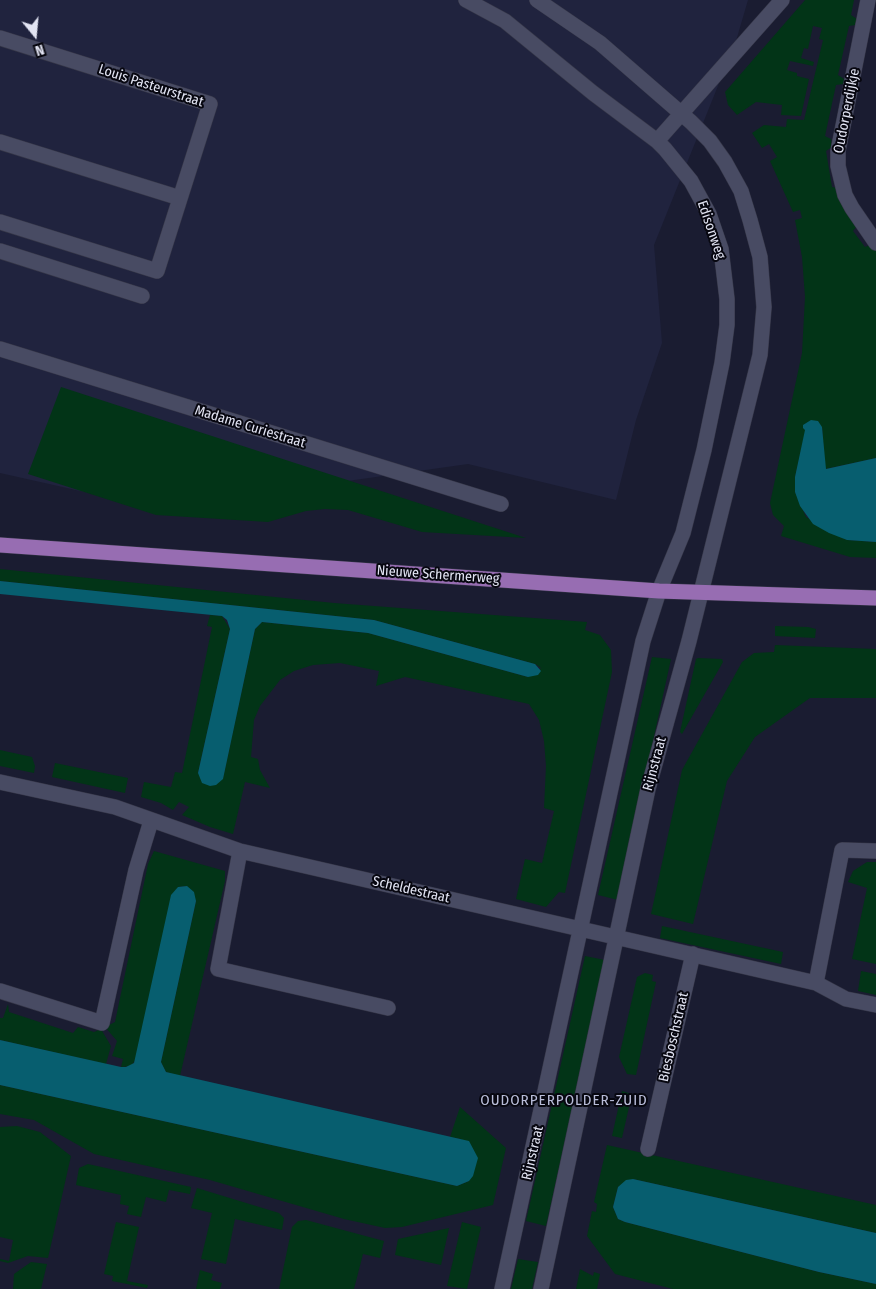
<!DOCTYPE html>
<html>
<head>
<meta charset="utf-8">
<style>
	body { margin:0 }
	#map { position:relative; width:876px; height:1289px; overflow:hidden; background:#1a1c31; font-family:"Fira Sans Condensed",sans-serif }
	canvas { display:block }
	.north { position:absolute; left:10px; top:10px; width:50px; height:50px; -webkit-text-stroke:4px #070710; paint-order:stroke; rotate:163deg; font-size:14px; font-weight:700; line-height:20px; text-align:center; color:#e2e4f3 }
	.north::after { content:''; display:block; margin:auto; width:18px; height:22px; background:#e2e4f3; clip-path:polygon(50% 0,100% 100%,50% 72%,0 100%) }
</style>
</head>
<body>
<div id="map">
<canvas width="876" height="1289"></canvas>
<div class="north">N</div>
</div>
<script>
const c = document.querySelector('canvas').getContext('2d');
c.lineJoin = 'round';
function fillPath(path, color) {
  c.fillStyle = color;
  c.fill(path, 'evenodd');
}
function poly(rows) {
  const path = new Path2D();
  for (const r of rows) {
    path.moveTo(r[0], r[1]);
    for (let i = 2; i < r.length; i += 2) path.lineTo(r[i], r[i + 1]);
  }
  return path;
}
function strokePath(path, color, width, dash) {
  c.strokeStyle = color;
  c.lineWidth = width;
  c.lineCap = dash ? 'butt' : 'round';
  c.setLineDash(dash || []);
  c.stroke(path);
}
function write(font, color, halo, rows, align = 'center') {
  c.font = font + ' "Fira Sans Condensed",sans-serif';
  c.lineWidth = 4;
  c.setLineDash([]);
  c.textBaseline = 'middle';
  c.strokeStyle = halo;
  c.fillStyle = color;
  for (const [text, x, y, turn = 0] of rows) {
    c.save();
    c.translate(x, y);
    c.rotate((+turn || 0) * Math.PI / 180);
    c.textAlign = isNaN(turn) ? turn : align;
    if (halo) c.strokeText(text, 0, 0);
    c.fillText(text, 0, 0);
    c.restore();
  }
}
fillPath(poly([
	[0,0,748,0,736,41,654,245,662,343,636,420,616,500,468,464,156,508,0,473]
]), '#20233e');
fillPath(poly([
	[805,0,854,0,851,15,857,19,855,25,849,26,838,75,844,79,843,84,836,85,825,136,831,139,832,147,826,151,832,187,838,188,857,226,853,231,865,247,870,245,876,250,876,458,825,469,822,427,806,429,795,477,795,492,806,517,847,540,876,542,876,558,850,557,781,536,784,526,773,515,770,503,802,353,805,297,802,257,795,220,802,218,800,210,793,212,770,161,777,157,769,144,762,148,752,133,764,125,786,127,787,119,804,120,823,40,819,39,822,28,813,26,808,49,804,48,801,58,814,62,813,66,790,61,787,70,797,73,797,76,809,79,801,116,781,115,782,105,756,102,737,115,728,105,725,92],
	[61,387,526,538,422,532,348,510,325,509,306,511,268,522,156,515,28,474],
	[0,569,334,603,587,622,585,630,600,635,611,650,612,672,565,893,559,892,546,907,516,899,525,859,542,863,554,811,544,808,546,766,544,741,539,720,529,704,405,677,376,686,379,671,340,663,313,665,294,671,280,680,260,706,254,720,251,757,258,759,260,770,270,788,245,782,233,834,210,827,182,815,189,807,179,802,173,810,161,803,141,797,144,782,171,787,175,772,182,773,212,627,207,626,210,615,222,616,230,629,198,773,223,778,255,629,262,622,368,633,528,677,541,668,535,664,374,620,0,581],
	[775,626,808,627,816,629,815,638,775,636],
	[775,645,876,649,876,698,810,698,755,737,727,781,693,924,651,914,682,770,742,662,754,653,774,652],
	[652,657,671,659,618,900,598,895],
	[698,658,722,659,723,662,682,734,680,732,696,659],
	[0,750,32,757,35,766,34,773,0,766],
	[55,763,128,778,125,793,52,777],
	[154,851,225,871,225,881,180,1076,166,1072,161,1062,196,901,187,886,178,887,136,1059,131,1066,121,1067,123,1059,112,1056,117,1041,105,1027,115,1022,148,864],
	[867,862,876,862,876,964,852,959,867,888,848,882,853,871],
	[662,926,783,952,781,964,660,938],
	[585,956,605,960,546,1226,526,1221],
	[861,971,876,974,876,995,858,991],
	[645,973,653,975,652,981,656,982,636,1075,627,1074,619,1057,637,977],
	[8,1004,9,1012,73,1033,78,1027,94,1032,101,1029,111,1046,106,1064,0,1040,0,1018,3,1018],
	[0,1085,457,1186,469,1181,461,1139,450,1137,460,1107,506,1148,493,1205,402,1227,385,1228,344,1219,210,1180,94,1154,34,1120,0,1114],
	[622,1091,632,1094,622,1138,612,1136],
	[17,1126,40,1132,71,1156,48,1258,28,1256,8,1263,0,1261,0,1259,9,1261,13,1240,0,1237,0,1127],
	[607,1145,876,1205,876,1233,633,1179,618,1187,613,1207,618,1219,625,1222,819,1272,876,1284,876,1289,673,1289,615,1274,587,1236,592,1211,596,1212,597,1204,594,1202],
	[88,1164,191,1187,190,1194,169,1190,166,1202,146,1197,141,1217,127,1214,129,1206,120,1204,121,1195,76,1185,79,1168],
	[197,1188,279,1213,284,1218,282,1230,235,1219,226,1264,201,1259,212,1213,191,1208],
	[306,1220,384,1241,380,1258,363,1254,354,1289,279,1289,292,1227,298,1221],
	[116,1222,139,1227,127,1281,148,1285,147,1288,112,1281,113,1276,104,1274],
	[462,1222,481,1227,467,1289,447,1286],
	[449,1228,441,1265,395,1255,398,1239],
	[518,1259,538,1262,532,1289,511,1289],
	[31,1262,47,1264,41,1289,13,1289,14,1274],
	[580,1269,593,1276,594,1272,600,1274,597,1289,576,1289],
	[200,1270,213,1274,211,1280,222,1283,220,1289,196,1289]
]), '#023417');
fillPath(poly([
	[811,420,818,421,822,427,826,469,876,458,876,542,847,540,829,533,813,524,800,506,795,492,795,477,805,430,803,428,803,425],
	[0,581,374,620,535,664,541,671,538,675,528,677,368,633,262,622,255,629,223,779,216,785,210,786,202,783,198,773,230,629,227,620,222,616,0,594],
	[187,886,194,892,196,901,161,1062,166,1072,469,1141,478,1158,473,1176,469,1181,457,1186,0,1085,0,1040,121,1067,126,1067,134,1063,171,895,178,887],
	[633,1179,876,1233,876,1284,819,1272,625,1222,618,1219,613,1207,618,1187,626,1180]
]), '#075e6f');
const minor = poly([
	[466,0,505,21,593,93,657,141,665,149,691,181,709,214,721,249,727,299,727,325,722,363,704,450,683,533,659,591,643,641,502,1289],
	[537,0,600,43,691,122,710,141,725,162,741,191,750,220,760,257,764,307,760,355,689,641,648,789,541,1289],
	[868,0,838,151,838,166,845,195,852,208,876,243],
	[0,38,210,104,157,271,0,222],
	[657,141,782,0],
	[0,142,180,198],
	[0,251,142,296],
	[0,349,501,504],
	[0,782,115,807,240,851,816,983],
	[240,851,218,969,388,1008],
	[876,851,842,850,816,983,846,999,876,1005],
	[0,991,102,1023,136,870,151,821],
	[648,1149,693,954]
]);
const major = poly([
	[0,545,659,591,876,598]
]);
strokePath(minor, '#363748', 16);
strokePath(major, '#363748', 16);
strokePath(minor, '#484b63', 15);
strokePath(major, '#976db2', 15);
write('14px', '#e2e4f3', '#070710', [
	["Louis Pasteurstraat",151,86,18],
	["Oudorperdijkje",847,111,-79],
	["Edisonweg",711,230,71],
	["Madame Curiestraat",250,427,17],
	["Nieuwe Schermerweg",438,575,4],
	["Rijnstraat",655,764,-75],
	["Scheldestraat",411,890,13],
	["Biesboschstraat",674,1037,-77],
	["Rijnstraat",533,1153,-77]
]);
c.letterSpacing = '1px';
write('15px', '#b9bdd9', '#070710', [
	["OUDORPERPOLDER-ZUID",564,1101]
]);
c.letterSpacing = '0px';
</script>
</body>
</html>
